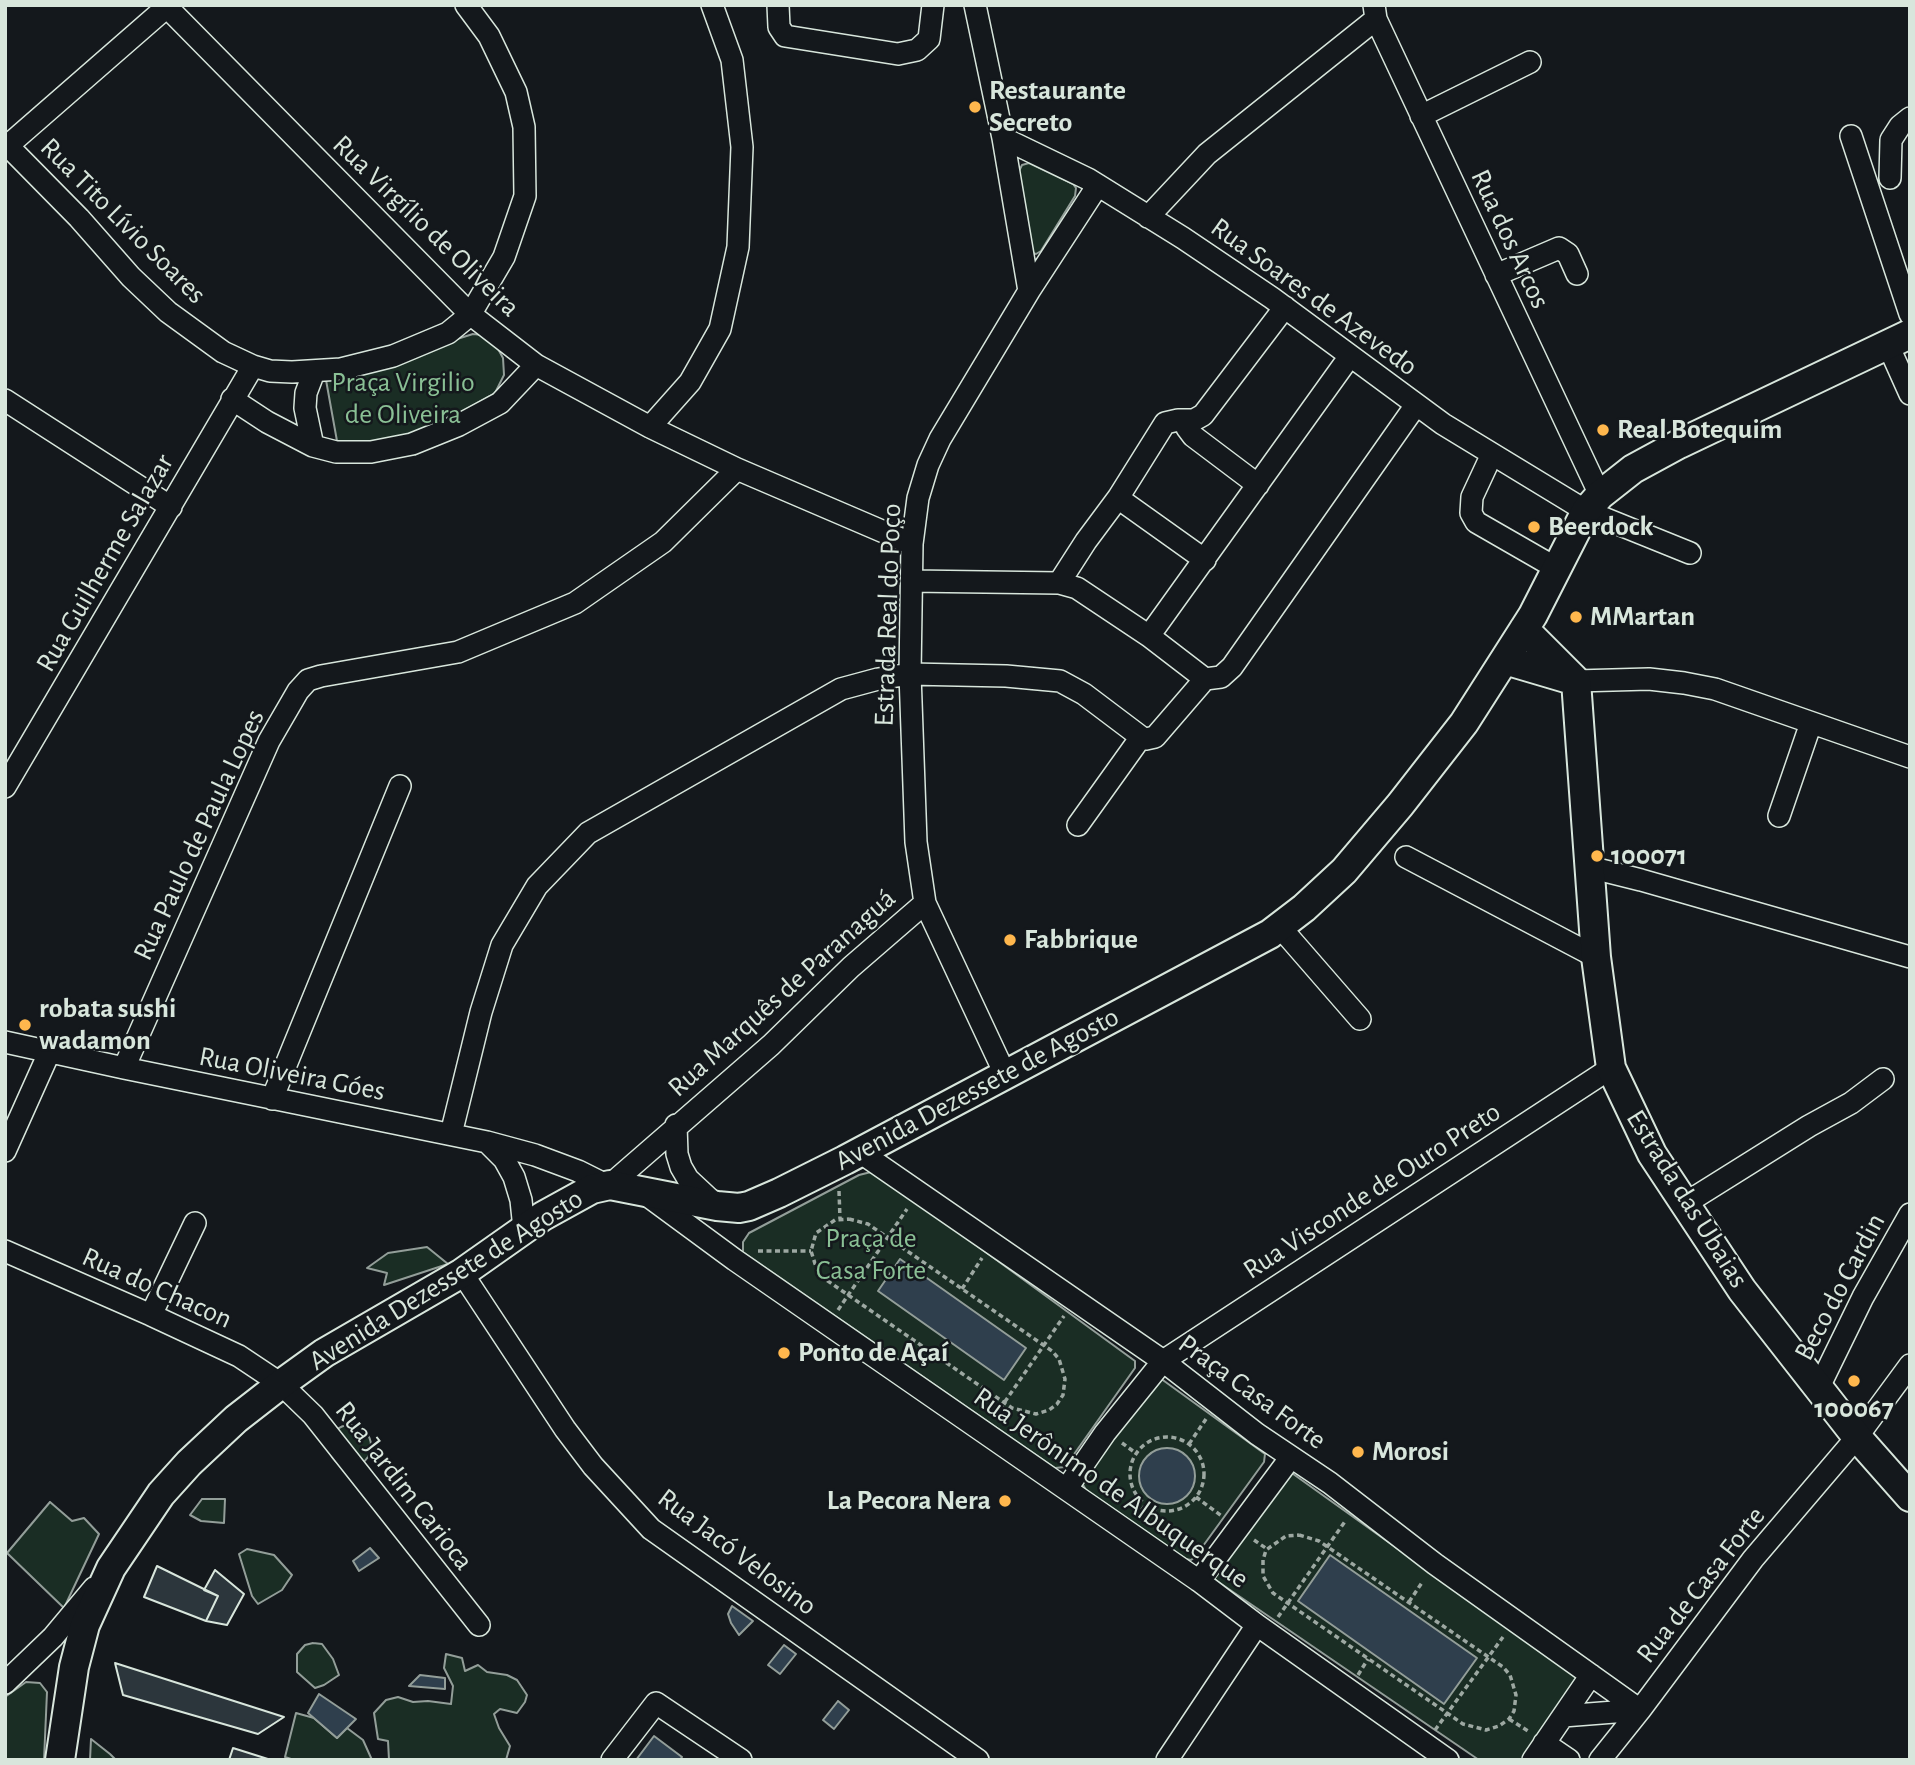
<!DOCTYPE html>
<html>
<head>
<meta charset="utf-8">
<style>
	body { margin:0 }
	#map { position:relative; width:1915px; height:1765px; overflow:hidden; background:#14181c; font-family:"Alegreya Sans",sans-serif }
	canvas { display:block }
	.frame { position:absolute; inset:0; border:7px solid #d8e6dc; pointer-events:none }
</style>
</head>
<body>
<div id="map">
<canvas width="1915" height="1765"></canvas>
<div class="frame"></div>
</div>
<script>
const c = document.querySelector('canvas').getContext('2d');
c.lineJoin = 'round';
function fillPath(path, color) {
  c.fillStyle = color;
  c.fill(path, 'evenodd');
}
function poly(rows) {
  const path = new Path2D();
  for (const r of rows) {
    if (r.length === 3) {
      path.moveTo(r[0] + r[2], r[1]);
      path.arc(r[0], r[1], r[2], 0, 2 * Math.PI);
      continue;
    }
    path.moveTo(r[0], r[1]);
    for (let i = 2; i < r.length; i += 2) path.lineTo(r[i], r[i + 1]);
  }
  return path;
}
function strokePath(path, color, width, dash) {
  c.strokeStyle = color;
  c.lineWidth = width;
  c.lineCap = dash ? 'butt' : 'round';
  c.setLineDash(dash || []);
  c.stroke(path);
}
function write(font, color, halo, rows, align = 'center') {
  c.font = font + ' "Alegreya Sans",sans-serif';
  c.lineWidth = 5;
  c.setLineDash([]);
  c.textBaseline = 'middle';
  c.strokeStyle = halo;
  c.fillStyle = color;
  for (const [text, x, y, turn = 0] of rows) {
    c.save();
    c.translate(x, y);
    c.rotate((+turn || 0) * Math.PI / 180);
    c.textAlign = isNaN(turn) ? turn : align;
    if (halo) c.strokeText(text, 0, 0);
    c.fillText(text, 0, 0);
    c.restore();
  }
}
const green = poly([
	[1029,163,1073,184,1076,188,1075,196,1041,251,1036,254,1033,253,1019,171,1022,165,1029,163],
	[473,334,482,335,497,347,503,358,504,375,495,393,434,427,402,438,340,445,337,441,326,380,473,334],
	[871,1172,880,1175,1135,1361,1135,1368,1065,1467,1055,1468,743,1252,743,1242,749,1233,859,1175,871,1172],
	[427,1247,448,1264,384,1285,387,1273,367,1268,388,1253,427,1247],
	[1160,1378,1265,1454,1264,1462,1195,1557,1191,1560,1186,1559,1086,1490,1082,1483,1083,1478,1160,1378],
	[350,1446,21],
	[1289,1471,1577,1677,1527,1760,1479,1760,1214,1579,1212,1575,1289,1471],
	[202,1499,225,1499,224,1523,201,1521,190,1515,202,1499],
	[50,1502,72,1521,84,1518,99,1534,64,1608,7,1553,50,1502],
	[247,1549,274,1555,292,1575,282,1590,258,1604,252,1596,239,1554,247,1549],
	[313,1643,322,1644,333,1659,339,1675,324,1685,315,1688,297,1672,297,1654,305,1645,313,1643],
	[446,1654,462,1658,465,1671,478,1665,487,1672,507,1675,517,1680,527,1695,525,1702,517,1713,500,1709,494,1714,499,1728,510,1746,506,1760,389,1760,388,1741,378,1739,374,1713,386,1700,398,1697,413,1702,428,1701,451,1704,453,1686,444,1668,446,1654],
	[26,1682,40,1683,47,1692,44,1760,5,1760,5,1697,26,1682],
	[296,1713,314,1718,337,1738,347,1728,363,1740,372,1760,294,1760,285,1757,296,1713],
	[91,1739,110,1754,116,1760,90,1760,91,1739]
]);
fillPath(green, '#1a2d24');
strokePath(green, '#939e99', 2);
const water = poly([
	[900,1259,1026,1348,1004,1380,878,1291,900,1259],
	[1167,1476,28],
	[370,1548,379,1558,359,1571,353,1561,370,1548],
	[1330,1555,1477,1658,1444,1704,1298,1601,1330,1555],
	[732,1606,753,1621,739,1635,731,1623,728,1614,732,1606],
	[784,1645,796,1654,780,1674,768,1665,784,1645],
	[420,1675,445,1678,445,1689,409,1686,420,1675],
	[319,1694,356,1719,337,1738,308,1713,319,1694],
	[838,1701,849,1710,834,1729,823,1720,838,1701],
	[654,1736,682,1757,680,1760,636,1760,654,1736]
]);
fillPath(water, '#2f3f4d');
strokePath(water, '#939e99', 2);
const building = poly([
	[157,1566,218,1596,206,1621,144,1597,157,1566],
	[215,1570,244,1594,227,1625,206,1621,218,1596,204,1590,215,1570],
	[115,1663,284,1717,258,1734,123,1695,115,1663],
	[233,1748,271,1760,229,1760,233,1748]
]);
fillPath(building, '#2c363c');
strokePath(building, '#d8e6dc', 2);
const minor = poly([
	[165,5,470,314,536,365,650,427,737,469,912,544],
	[778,5,779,27,785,36,898,54,917,50,929,39,933,5],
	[975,5,1003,138,1029,291,940,439,928,465,918,498,912,544,910,674,916,842,925,903,1005,1074],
	[1374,5,1376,19,1600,495],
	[1421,116,1530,62],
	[1851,136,1910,314],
	[1003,138,1088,179,1183,238,1272,298,1443,424,1586,511,1690,553],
	[8,146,79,218,131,277,168,312,223,352,253,366,270,371,292,372,341,369,393,356,448,333,470,315,504,257,525,196,524,127,516,92,489,36,466,5],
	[5,148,169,5],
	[1890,178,1891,140,1900,126,1910,118],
	[1148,217,1207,154,1376,19],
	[1496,275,1559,248,1568,254,1577,274],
	[1029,291,1098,185],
	[1888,345,1910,394],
	[232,399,267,422,313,446,336,452,371,452,412,444,459,425,500,403,536,365],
	[5,400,171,507],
	[1186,421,1187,428,1193,436,1258,485],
	[650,427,690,382,720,329,738,247,742,147,732,60,712,5],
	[313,446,305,408,306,393,314,372],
	[1492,454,1472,497,1471,513,1476,522,1556,568],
	[1118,498,1205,560],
	[911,581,1059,583,1086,541,1118,498,1165,423,1178,420,1194,420,1203,415,1285,307],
	[1059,583,1077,588,1149,636,1205,679],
	[1149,636,1350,356],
	[1576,681,1649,679,1684,683,1715,689,1910,757],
	[5,787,253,366],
	[1779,816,1811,723],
	[1078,825,1141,737,1146,739,1155,737,1205,679,1221,677,1232,667,1416,405],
	[1406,857,1596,957],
	[1589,867,1641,880,1910,957],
	[1280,927,1360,1019],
	[5,1042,124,1068,487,1142,535,1155,578,1171,606,1185],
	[124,1068,269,741,298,691,308,680,321,676,458,652,575,603,663,542,737,469],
	[272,1099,400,786],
	[676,1125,677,1154,681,1167,688,1179,717,1206],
	[451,1134,481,1012,502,945,537,886,588,833,841,689,878,679,910,674,1006,676,1060,681,1084,694,1141,737],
	[487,1142,504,1159,514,1177,521,1200,524,1229],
	[5,1151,49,1053],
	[860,1152,1163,1361,1257,1434,1330,1483,1435,1564,1640,1710],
	[610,1185,771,1045,851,967,925,903],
	[644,1193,735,1260,1199,1581,1257,1625,1448,1760],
	[1686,1203,1809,1126,1851,1103,1883,1079],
	[5,1251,151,1315,239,1356,281,1384,313,1415,479,1625],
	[462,1273,565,1429,593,1466,651,1529,978,1760],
	[151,1315,195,1223],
	[1819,1387,1863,1297,1910,1214],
	[1067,1488,1105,1433,1163,1361,1611,1068],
	[1199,1581,1291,1457],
	[5,1683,53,1637,94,1588],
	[1563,1716,1640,1710],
	[1544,1743,1569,1760],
	[612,1760,656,1703,741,1760],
	[1167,1760,1257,1625],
	[1533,1760,1591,1675],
	[1600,1760,1640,1710,1753,1559,1857,1437,1910,1365]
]);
const major = poly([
	[1524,629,1574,679],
	[1505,660,1576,681],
	[1576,681,1596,957,1611,1068,1652,1154,1742,1290,1857,1437,1910,1497],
	[60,1760,74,1667,85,1625,111,1568,161,1494,189,1463,236,1419,281,1384,324,1353,462,1273,543,1216,592,1189,610,1185,717,1206,739,1208,749,1206,779,1193,845,1160,1270,934,1304,908,1344,871,1400,805,1464,723,1533,615,1586,511,1600,495,1633,469,1679,444,1910,334]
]);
strokePath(minor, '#d8e6dc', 24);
strokePath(major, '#d8e6dc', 32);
strokePath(poly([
	[839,1191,840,1219],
	[849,1219,868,1224,1052,1351,1059,1359,1065,1379,1063,1395,1057,1404,1049,1410,1036,1414,1012,1408,822,1277,817,1270,811,1251,816,1233,835,1220,849,1219],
	[758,1251,811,1251],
	[962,1289,982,1258],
	[838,1310,907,1209],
	[914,1359,922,1346],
	[995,1416,1064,1316],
	[1167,1474,37],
	[1122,1443,1137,1454],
	[1189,1444,1206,1419],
	[1196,1497,1223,1517],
	[1137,1517,1146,1504],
	[1299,1535,1319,1541,1503,1667,1510,1675,1516,1695,1514,1711,1509,1719,1499,1726,1486,1730,1463,1724,1273,1593,1263,1576,1263,1560,1266,1550,1286,1536,1299,1535],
	[1254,1540,1267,1549],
	[1409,1602,1423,1581],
	[1278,1617,1346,1520],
	[1358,1675,1368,1659],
	[1509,1719,1528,1731],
	[1435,1730,1503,1637]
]), '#9da8a2', 3.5, [5, 3.5]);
strokePath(minor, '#14181c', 21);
strokePath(major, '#14181c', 28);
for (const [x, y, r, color] of [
	[975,107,7,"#ffb74d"],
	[1603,430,7,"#ffb74d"],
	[1534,527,7,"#ffb74d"],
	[1576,617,7,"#ffb74d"],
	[1597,856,7,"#ffb74d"],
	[1010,940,7,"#ffb74d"],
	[25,1025,7,"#ffb74d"],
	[784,1353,7,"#ffb74d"],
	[1854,1381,7,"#ffb74d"],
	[1358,1452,7,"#ffb74d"],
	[1005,1501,7,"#ffb74d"]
]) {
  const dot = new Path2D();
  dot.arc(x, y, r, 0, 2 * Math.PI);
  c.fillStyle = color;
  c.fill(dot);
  strokePath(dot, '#14181c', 2.5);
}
write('bold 28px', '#d8e6dc', '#14181c', [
	["Restaurante",989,91],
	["Secreto",989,123],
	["Real Botequim",1617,430],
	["Beerdock",1548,527],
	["MMartan",1590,617],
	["100071",1611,856],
	["Fabbrique",1024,940],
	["robata sushi",39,1009],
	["wadamon",39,1041],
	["Ponto de Açaí",798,1353],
	["100067",1854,1409,"center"],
	["Morosi",1372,1452],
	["La Pecora Nera",991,1501,"right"]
], 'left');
write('28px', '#d8e6dc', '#14181c', [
	["Rua Tito Lívio Soares",123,221,45],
	["Rua Virgílio de Oliveira",426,226,44],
	["Rua dos Arcos",1510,239,65],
	["Rua Soares de Azevedo",1314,297,36],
	["Rua Guilherme Salazar",105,563,-60],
	["Estrada Real do Poço",888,615,-88],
	["Rua Paulo de Paula Lopes",199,835,-65],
	["Rua Marquês de Paranaguá",782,993,-42],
	["Rua Oliveira Góes",292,1074,11],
	["Avenida Dezessete de Agosto",977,1089,-28],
	["Rua Visconde de Ouro Preto",1372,1191,-33],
	["Estrada das Ubaias",1687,1199,58],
	["Avenida Dezessete de Agosto",446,1280,-32],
	["Beco do Cardin",1840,1287,-62],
	["Rua do Chacon",157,1288,24],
	["Praça Casa Forte",1252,1392,36],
	["Rua Jardim Carioca",404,1486,52],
	["Rua Jerônimo de Albuquerque",1111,1488,35],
	["Rua Jacó Velosino",737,1552,37],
	["Rua de Casa Forte",1701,1585,-52]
]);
write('28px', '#8ac095', '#14181c', [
	["Praça Virgilio",403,383],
	["de Oliveira",403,415],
	["Praça de",871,1239],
	["Casa Forte",871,1271]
]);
</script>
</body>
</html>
